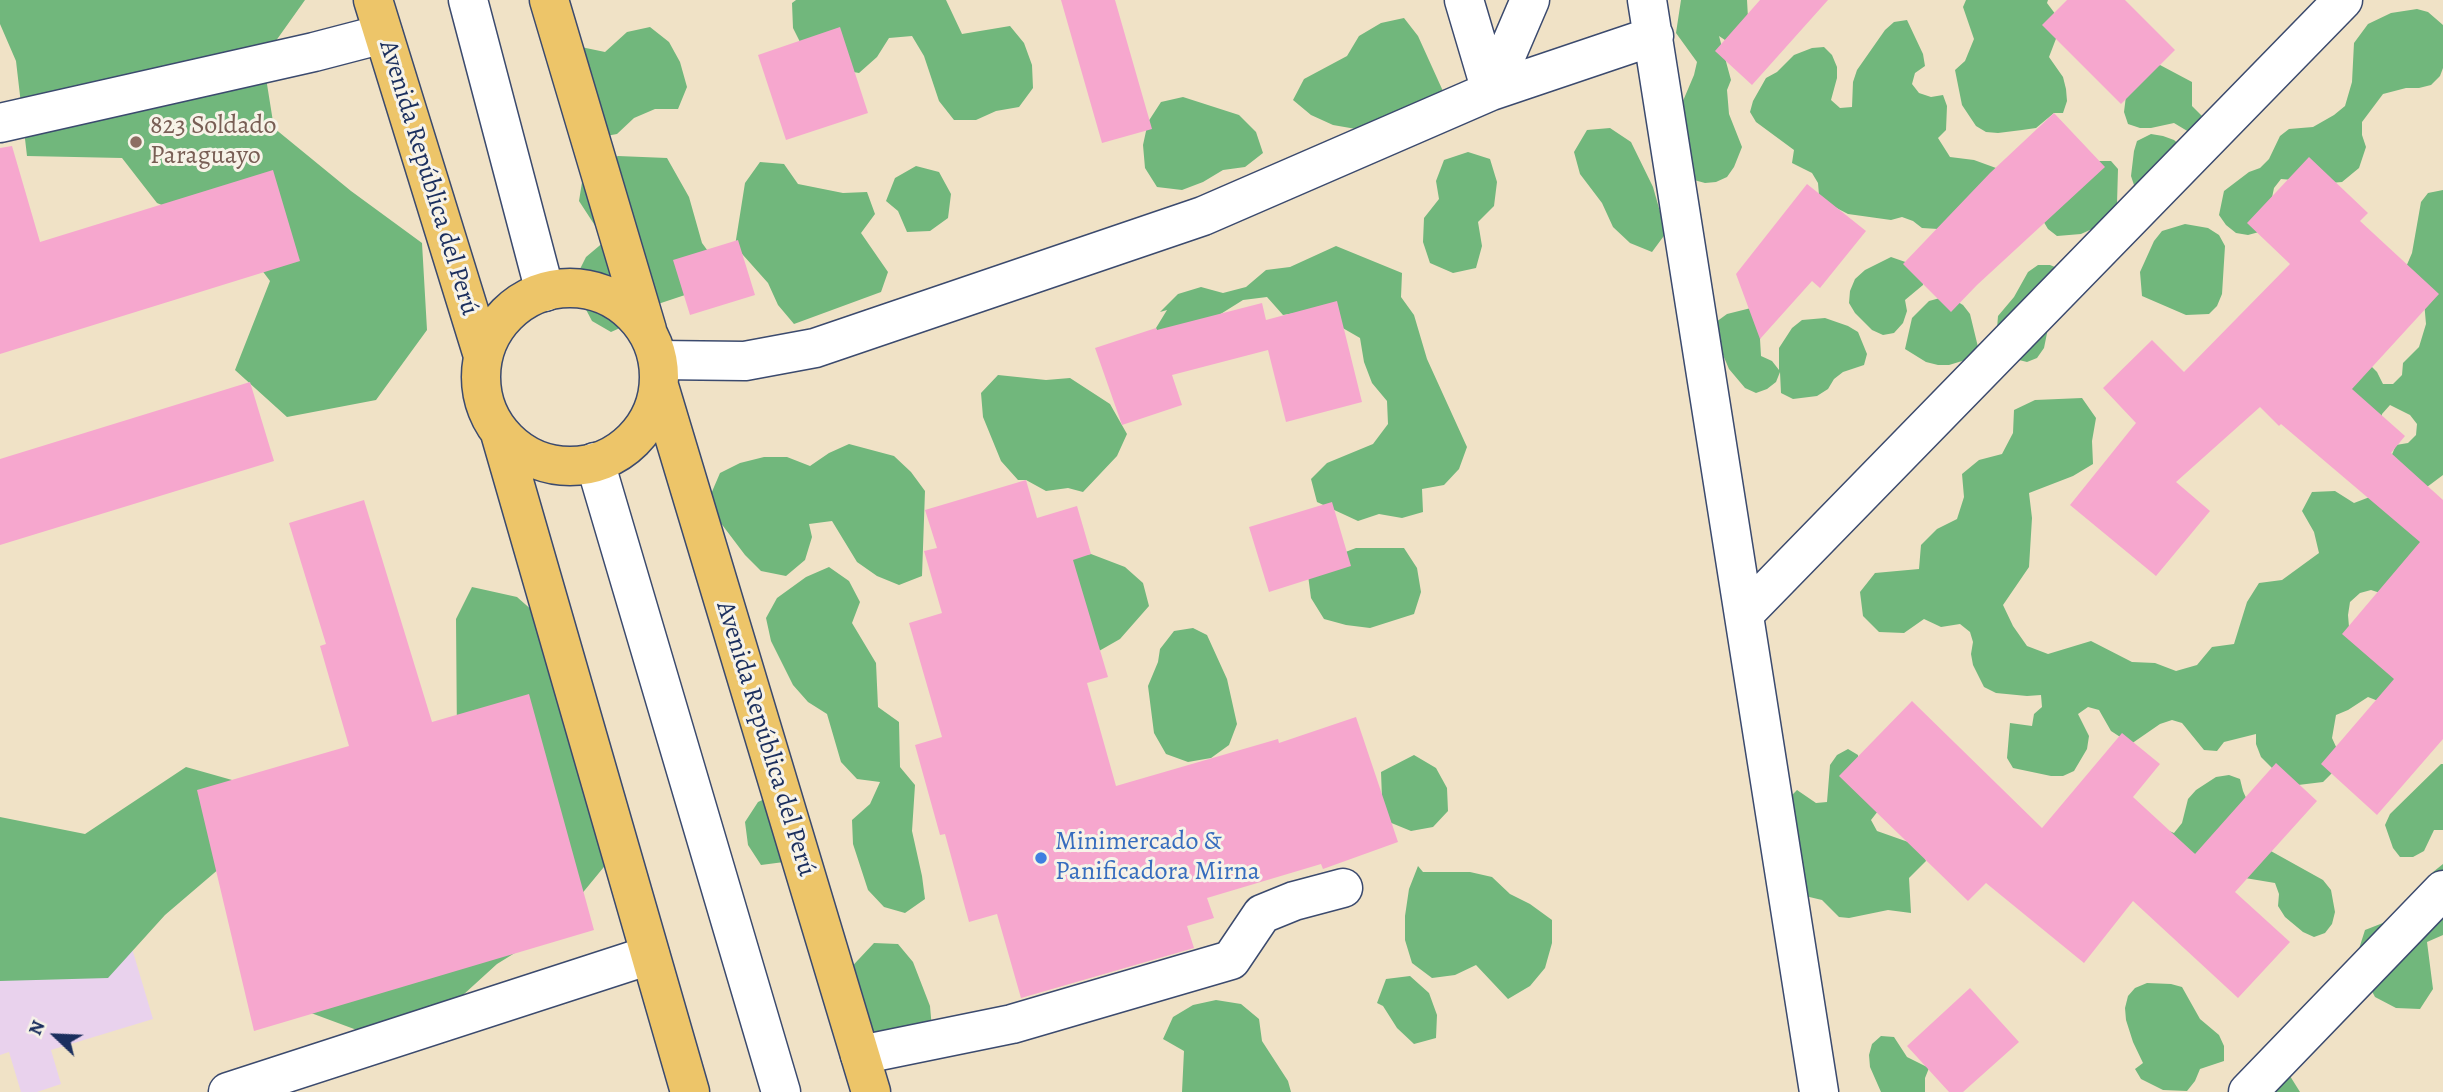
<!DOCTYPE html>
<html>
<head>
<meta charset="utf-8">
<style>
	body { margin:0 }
	#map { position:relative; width:2443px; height:1092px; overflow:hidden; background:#f0e2c6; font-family:Alegreya,serif }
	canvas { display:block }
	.north { position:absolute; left:21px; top:1001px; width:70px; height:70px; -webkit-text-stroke:5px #f7f3e8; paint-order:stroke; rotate:293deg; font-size:19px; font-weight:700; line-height:28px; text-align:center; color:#1b2f5e }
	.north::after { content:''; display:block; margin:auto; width:24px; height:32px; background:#1b2f5e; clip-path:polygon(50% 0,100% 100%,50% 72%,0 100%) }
</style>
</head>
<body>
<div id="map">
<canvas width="2443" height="1092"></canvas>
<div class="north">N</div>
</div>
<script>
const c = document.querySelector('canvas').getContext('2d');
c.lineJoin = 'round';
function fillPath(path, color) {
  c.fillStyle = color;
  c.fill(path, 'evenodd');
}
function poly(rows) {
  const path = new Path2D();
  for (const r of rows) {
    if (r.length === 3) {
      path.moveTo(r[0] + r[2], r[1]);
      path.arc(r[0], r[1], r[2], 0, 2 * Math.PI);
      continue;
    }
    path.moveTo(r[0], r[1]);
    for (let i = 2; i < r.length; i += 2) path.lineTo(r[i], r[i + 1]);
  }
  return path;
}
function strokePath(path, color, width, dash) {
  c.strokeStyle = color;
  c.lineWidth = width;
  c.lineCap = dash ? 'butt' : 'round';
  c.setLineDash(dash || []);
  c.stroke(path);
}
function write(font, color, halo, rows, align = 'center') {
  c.font = font + ' Alegreya,serif';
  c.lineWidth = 6;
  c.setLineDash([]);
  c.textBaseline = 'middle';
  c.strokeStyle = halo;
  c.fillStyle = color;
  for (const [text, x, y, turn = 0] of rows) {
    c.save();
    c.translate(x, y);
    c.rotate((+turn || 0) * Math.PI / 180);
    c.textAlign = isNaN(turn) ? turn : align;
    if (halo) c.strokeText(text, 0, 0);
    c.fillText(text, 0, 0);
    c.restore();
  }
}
fillPath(poly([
	[128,935,153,1019,51,1050,61,1084,37,1092,21,1092,9,1052,0,1055,0,974]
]), '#e9d2ed');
fillPath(poly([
	[0,0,305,0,263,59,274,128,351,191,422,243,427,330,376,400,287,417,235,370,270,281,237,237,157,203,122,158,27,156,16,61,0,24],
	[796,0,946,0,962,34,1010,26,1024,43,1032,65,1033,88,1019,107,996,111,976,120,954,120,939,101,924,56,912,36,889,38,877,57,859,73,837,69,803,48,793,28,792,3],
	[1681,0,1747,0,1748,18,1728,42,1719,36,1731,80,1727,90,1729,114,1742,147,1734,167,1727,177,1716,182,1705,183,1694,180,1680,108,1694,75,1697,62,1676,33],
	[1966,0,2048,0,2047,3,2062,23,2049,57,2063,77,2066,89,2067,101,2063,113,2054,113,2036,128,2022,130,1998,133,1986,132,1976,126,1962,105,1955,70,1965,61,1974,39,1963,7],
	[2417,9,2428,12,2443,25,2443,68,2440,76,2431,85,2419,88,2406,88,2383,94,2362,122,2362,135,2366,147,2359,168,2342,182,2330,183,2281,179,2274,188,2269,212,2259,232,2248,235,2236,233,2226,225,2219,215,2224,191,2249,172,2260,168,2269,159,2280,136,2289,129,2313,127,2334,115,2345,106,2352,82,2354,43,2368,24,2391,13],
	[1404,18,1418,36,1447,100,1398,143,1356,129,1333,125,1311,115,1293,100,1304,79,1347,56,1359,36,1381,23],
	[1907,20,1923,54,1925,66,1915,73,1912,84,1919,93,1931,97,1943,95,1947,106,1946,130,1938,138,1950,157,1974,160,1996,168,1954,230,1922,228,1913,221,1902,217,1891,220,1848,214,1827,203,1819,195,1818,183,1812,173,1792,163,1794,150,1756,122,1750,112,1753,101,1766,78,1777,72,1794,55,1812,48,1824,47,1832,55,1837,67,1837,78,1831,100,1840,108,1852,107,1853,82,1857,70,1885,30,1894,22],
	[650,27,669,42,680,62,687,87,678,109,655,109,634,118,617,134,595,138,581,47,605,52,627,32],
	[2160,65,2192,82,2192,106,2209,123,2194,135,2174,123,2151,128,2140,128,2128,124,2124,112,2126,96,2149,69],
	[1183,97,1239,115,1256,132,1263,153,1245,167,1223,170,1203,182,1182,190,1157,187,1145,168,1143,145,1148,122,1161,102],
	[1610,128,1631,142,1653,187,1666,233,1652,252,1630,243,1613,227,1602,203,1580,174,1574,152,1587,130],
	[2151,134,2163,136,2174,140,2183,148,2135,188,2131,176,2134,151,2137,141],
	[1468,152,1490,159,1497,182,1494,206,1478,222,1482,246,1476,268,1453,273,1430,263,1423,242,1424,218,1439,199,1436,181,1444,160],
	[618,156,667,158,689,197,702,243,716,262,715,285,649,307,631,323,611,332,592,321,581,300,576,277,586,257,605,241,579,201,583,176,601,162],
	[2099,161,2111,161,2118,169,2117,204,2102,223,2092,229,2081,234,2057,236,2048,229,2042,219],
	[760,162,784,164,798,184,843,193,867,192,875,214,861,233,888,272,881,292,794,324,778,305,768,283,735,246,745,183],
	[916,166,939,172,951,194,948,218,930,231,907,232,898,211,886,201,895,178],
	[2443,190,2443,475,2427,487,2435,529,2405,601,2371,590,2360,593,2350,602,2348,615,2349,627,2407,670,2391,706,2368,697,2348,710,2336,715,2332,738,2337,749,2332,773,2323,782,2298,785,2286,782,2261,757,2256,744,2256,734,2224,742,2217,751,2204,750,2182,723,2172,720,2160,724,2131,744,2111,731,2099,710,2088,707,2078,714,2089,736,2087,749,2074,771,2063,776,2051,776,2013,768,2007,758,2010,723,2032,726,2034,714,2042,707,2041,695,2027,696,1996,693,1984,687,1973,665,1971,654,1973,642,1970,632,1960,624,1941,627,1924,619,1904,633,1879,632,1863,616,1860,592,1875,573,1919,569,1921,545,1937,529,1957,519,1964,497,1962,474,1979,460,2002,454,2013,433,2014,410,2035,400,2082,398,2096,418,2092,441,2093,464,2073,476,2029,493,2032,518,2029,567,2003,605,2013,626,2027,646,2048,654,2091,641,2132,662,2155,663,2176,671,2197,665,2212,647,2234,644,2247,602,2259,583,2282,580,2319,553,2314,532,2302,511,2312,492,2335,491,2354,503,2375,495,2396,445,2408,443,2416,435,2417,424,2410,415,2390,405,2382,414,2381,426,2320,431,2369,364,2377,372,2383,384,2393,384,2402,375,2403,363,2419,347,2426,324,2424,301,2403,274,2412,253,2421,202,2428,193],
	[2185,224,2208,228,2219,235,2225,246,2222,294,2217,306,2209,314,2186,315,2142,296,2140,272,2154,241,2162,231],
	[1336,246,1402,273,1401,297,1414,315,1427,359,1467,447,1459,469,1444,485,1422,489,1423,512,1402,518,1379,514,1358,521,1317,502,1311,479,1327,463,1373,444,1388,424,1387,401,1372,383,1364,362,1360,338,1341,327,1328,308,1283,315,1267,297,1243,300,1163,350,1156,328,1167,310,1160,312,1178,294,1201,287,1223,293,1246,287,1266,270,1290,267],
	[1891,257,1914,265,1923,274,1923,285,1905,300,1907,311,1903,323,1894,333,1883,335,1872,330,1855,313,1849,303,1850,291,1855,279,1865,270],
	[2038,265,2050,265,2060,269,2044,348,2037,358,2027,362,2015,359,1997,329,1998,316,2014,297,2028,272],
	[1940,298,1953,299,1963,305,1970,314,1978,347,1972,358,1949,365,1938,365,1926,362,1905,349,1912,318,1929,301],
	[1751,308,1763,328,1760,339,1761,356,1772,361,1779,370,1779,348,1792,328,1802,320,1825,318,1848,326,1858,332,1867,354,1864,365,1843,372,1834,379,1828,389,1817,396,1793,399,1781,393,1780,372,1776,382,1767,389,1756,393,1745,388,1729,369,1715,336,1716,322,1727,314],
	[998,375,1046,380,1070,378,1110,404,1127,434,1117,456,1083,492,1068,488,1046,491,1026,480,1018,480,1001,461,983,417,981,393],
	[849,444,894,456,911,472,925,491,922,576,899,585,877,576,857,562,832,521,809,524,812,537,805,560,786,576,761,571,745,555,717,518,711,494,720,473,740,463,764,457,787,457,810,466,829,453],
	[1356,548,1404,548,1417,568,1421,592,1414,614,1370,628,1346,625,1324,619,1311,598,1308,575,1327,559],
	[1091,554,1125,567,1143,583,1149,606,1120,639,1099,651,1068,558],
	[829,567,849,581,860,602,852,623,876,663,878,707,899,722,900,767,915,785,912,831,922,876,925,899,905,913,884,907,868,890,853,844,852,820,870,804,880,782,857,779,841,762,827,714,808,702,793,685,771,641,766,618,777,598,806,577],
	[472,587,517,597,559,634,608,862,552,930,497,964,441,1015,373,1036,311,1013,457,739,456,619],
	[1193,628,1207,635,1227,679,1237,724,1229,745,1211,758,1188,762,1166,754,1154,733,1148,686,1158,662,1160,649,1174,631],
	[1848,749,1858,755,1858,778,1878,811,1871,820,1877,831,1911,843,1921,849,1926,861,1909,878,1911,913,1888,910,1849,918,1839,917,1822,900,1801,895,1788,799,1797,790,1816,803,1827,802,1830,765,1837,755],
	[1414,755,1436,768,1447,788,1448,811,1433,827,1411,831,1389,822,1382,798,1381,772],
	[2441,764,2443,764,2443,830,2434,830,2424,851,2413,857,2400,857,2393,848,2385,825,2390,814],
	[186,767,271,791,241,850,165,915,108,978,0,981,0,817,85,834],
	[2229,775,2240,779,2243,791,2269,850,2323,880,2331,890,2335,912,2332,924,2325,933,2314,937,2303,932,2285,917,2278,906,2279,894,2275,883,2239,877,2149,830,2162,828,2174,833,2182,823,2188,799,2196,790,2216,777],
	[779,792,784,862,761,865,748,845,745,822,758,802],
	[2443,864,2443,935,2427,942,2433,989,2420,1009,2396,1008,2375,997,2364,976,2358,952,2365,930,2388,921,2419,892,2433,872],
	[1418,866,1423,872,1470,872,1492,877,1510,894,1530,904,1552,920,1552,943,1545,968,1530,986,1508,999,1476,965,1455,975,1432,978,1412,963,1405,940,1405,916,1409,889],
	[874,943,898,944,913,962,930,1006,932,1029,867,1042,843,976],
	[1410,976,1429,993,1437,1015,1436,1038,1414,1044,1397,1028,1383,1006,1377,1003,1386,979],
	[2147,983,2171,984,2182,987,2200,1019,2219,1035,2224,1046,2224,1061,2200,1069,2195,1081,2187,1091,2163,1090,2141,1079,2135,1069,2143,1063,2133,1042,2126,1020,2125,1008,2128,996,2135,988],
	[1216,1000,1241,1004,1259,1019,1262,1041,1288,1081,1291,1092,1182,1092,1184,1051,1163,1039,1173,1017,1193,1005],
	[1881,1036,1894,1037,1907,1057,1929,1068,1925,1078,1925,1092,1881,1092,1870,1067,1869,1055,1872,1044],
	[2285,1068,2300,1092,2238,1092]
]), '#71b77c');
fillPath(poly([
	[1061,0,1115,0,1152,129,1102,143],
	[1760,0,1828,0,1752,85,1715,51],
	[2067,0,2125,0,2175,50,2121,104,2042,25],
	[840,27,868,113,786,140,758,55],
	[2054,113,2105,167,1977,285,1951,312,1903,264,1990,173],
	[12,146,40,242,273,170,300,261,0,354,0,148],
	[2309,157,2368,213,2360,221,2439,294,2352,389,2405,436,2391,453,2443,500,2443,739,2377,815,2321,764,2394,679,2342,634,2420,542,2281,424,2279,426,2260,407,2176,482,2210,511,2156,576,2070,505,2136,423,2103,388,2152,340,2184,372,2290,264,2247,223],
	[1807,184,1866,231,1820,288,1812,281,1760,339,1736,274],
	[738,240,755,295,690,315,673,260],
	[1337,301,1362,402,1286,422,1268,350,1172,375,1182,405,1122,425,1095,348,1156,328,1157,330,1262,303,1266,320],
	[250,382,274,461,0,545,0,459],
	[1026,480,1037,518,1077,506,1091,554,1073,560,1108,677,1087,683,1116,786,1278,739,1279,743,1356,717,1398,842,1323,869,1321,864,1207,898,1214,918,1187,926,1194,948,1021,998,997,914,969,922,945,834,940,835,915,745,942,737,909,623,942,613,924,551,937,548,925,510],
	[364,500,432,722,529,694,594,930,254,1031,197,790,349,746,320,646,326,644,289,523],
	[1332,502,1351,566,1269,592,1249,527],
	[1912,701,2042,828,2122,733,2160,764,2133,797,2195,854,2276,763,2317,801,2235,892,2290,942,2238,998,2133,901,2084,963,1986,883,1968,901,1839,776],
	[1970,988,2019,1042,1963,1092,1949,1092,1907,1046]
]), '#f6a7ce');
const minor = poly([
	[468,0,545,292],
	[1464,0,1491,91],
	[1647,0,1819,1092],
	[1491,91,1530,0],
	[0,123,314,52,383,34],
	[658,360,745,361,815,348,1203,216,1491,91,1654,36],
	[595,462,781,1092],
	[1745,613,2343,0],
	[860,1055,1012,1024,1231,960,1262,914,1294,901,1343,888],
	[228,1092,650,955],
	[2248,1092,2443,890]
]);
const highway = poly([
	[373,0,483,356],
	[549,0,647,330],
	[570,377,89],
	[659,386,871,1092],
	[500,433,690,1092]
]);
strokePath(minor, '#3b4a6e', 41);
strokePath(highway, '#3b4a6e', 41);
strokePath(minor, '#fff', 38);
strokePath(highway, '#edc569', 38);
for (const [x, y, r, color] of [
	[136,142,7,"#8d6e63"],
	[1041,858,7,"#3f7fe0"]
]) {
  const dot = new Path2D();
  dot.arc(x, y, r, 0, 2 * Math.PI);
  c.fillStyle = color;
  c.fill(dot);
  strokePath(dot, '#f7f3e8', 2.5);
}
write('26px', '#785e54', '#f7f3e8', [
	["823 Soldado",150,127],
	["Paraguayo",150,157]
], 'left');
write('26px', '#1b2f5e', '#f7f3e8', [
	["Avenida República del Perú",428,178,73],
	["Avenida República del Perú",765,739,73]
]);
write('26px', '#366cbe', '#f7f3e8', [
	["Minimercado &",1055,843],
	["Panificadora Mirna",1055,873]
], 'left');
</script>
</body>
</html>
